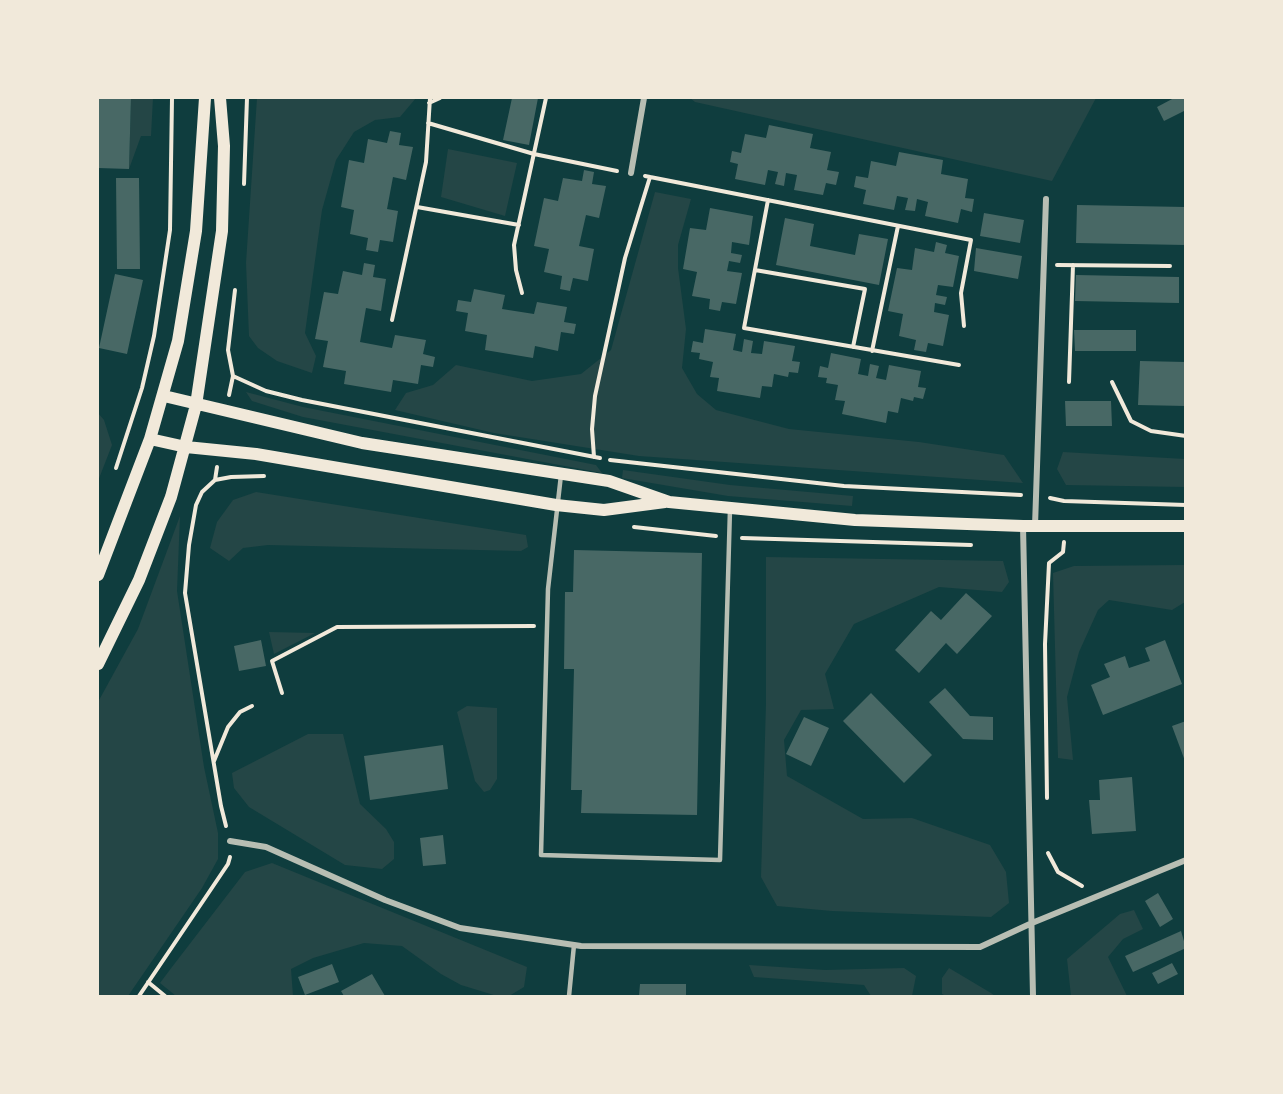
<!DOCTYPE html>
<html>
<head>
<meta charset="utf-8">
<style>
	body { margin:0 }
	#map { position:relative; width:1283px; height:1094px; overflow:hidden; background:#0f3d3e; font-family:Arial,sans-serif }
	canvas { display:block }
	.frame { position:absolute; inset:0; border:99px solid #f1e9da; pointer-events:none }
</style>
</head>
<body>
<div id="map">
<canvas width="1283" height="1094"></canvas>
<div class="frame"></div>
</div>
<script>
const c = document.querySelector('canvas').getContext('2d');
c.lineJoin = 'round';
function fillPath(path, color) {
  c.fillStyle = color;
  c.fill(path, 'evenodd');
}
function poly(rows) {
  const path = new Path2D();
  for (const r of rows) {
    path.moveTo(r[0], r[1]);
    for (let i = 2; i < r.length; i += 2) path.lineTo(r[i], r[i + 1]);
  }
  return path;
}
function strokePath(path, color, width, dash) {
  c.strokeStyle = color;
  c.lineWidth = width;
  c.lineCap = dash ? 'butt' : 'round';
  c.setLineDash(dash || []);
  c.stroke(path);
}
fillPath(poly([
	[131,98,153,98,151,136,141,136,129,169],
	[257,98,416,98,400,117,375,120,354,132,336,160,322,210,305,333,316,356,312,373,277,361,258,348,249,336,246,263],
	[690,98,1096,98,1052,181,695,102],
	[448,149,517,163,505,216,441,197],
	[655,192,691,199,678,245,678,268,686,329,682,368,697,394,716,410,789,429,919,442,1004,455,1023,483,639,456,494,433,395,410,406,393,433,385,456,365,532,381,581,374,611,350],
	[246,392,303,407,596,465,602,473,303,417,252,401],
	[98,413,104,420,112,445,98,481],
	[1063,452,1185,459,1185,487,1066,485,1057,469],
	[623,470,730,485,853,496,852,506,728,496,622,478],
	[256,492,526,535,528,547,521,551,268,545,243,548,229,561,210,548,217,522,233,500],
	[180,516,177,591,204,767,218,833,218,859,202,888,128,996,98,996,98,702,138,629],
	[766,557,1003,561,1009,582,1002,592,939,587,854,624,825,674,834,709,801,710,784,740,787,776,863,819,912,818,990,845,1006,872,1009,903,991,917,832,911,777,906,761,877,766,703],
	[1185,565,1185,602,1172,610,1109,600,1098,610,1079,652,1067,697,1073,760,1058,758,1053,573,1074,566],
	[269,632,315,633,274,654],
	[467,706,497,708,497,779,490,790,484,792,475,781,457,712],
	[308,734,343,734,360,804,386,829,394,842,394,859,382,869,345,865,249,807,234,788,232,773],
	[272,863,527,967,524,987,509,996,497,996,461,985,441,974,402,946,364,943,313,958,291,969,293,996,176,996,160,983,172,967,245,872],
	[1134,910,1143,929,1123,939,1108,957,1127,996,1071,996,1067,959,1120,914],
	[749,965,825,970,904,968,916,976,912,996,871,996,864,985,754,977],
	[949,968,991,993,995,996,946,996,942,994,942,978]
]), '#244646');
fillPath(poly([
	[98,98,131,98,129,169,98,168],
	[512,98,538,98,529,145,503,140],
	[1174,98,1186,98,1186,110,1164,121,1157,107],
	[769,125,813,134,810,148,831,152,827,170,839,172,836,185,826,183,823,195,794,190,797,175,786,173,784,186,775,184,778,172,768,170,765,185,735,179,738,164,730,162,732,151,741,153,745,134,766,138],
	[390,131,401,133,399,145,413,147,406,180,393,177,387,209,398,211,393,242,380,240,378,252,366,250,368,238,350,234,354,210,341,207,349,160,364,163,368,139,387,143],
	[899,152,943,160,941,174,968,179,965,198,974,199,972,212,961,209,958,223,925,216,928,202,917,199,915,211,905,210,908,198,897,196,894,210,863,204,866,190,854,187,856,176,868,178,871,161,896,166],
	[584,170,594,172,592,184,606,186,599,218,586,215,579,246,594,249,588,281,573,278,570,291,560,289,562,276,544,272,549,249,534,246,544,198,558,201,563,178,582,181],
	[116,178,139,178,140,269,117,269],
	[1077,205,1186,207,1186,245,1076,243],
	[710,208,753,216,749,245,732,242,731,253,742,255,740,263,729,261,727,271,742,273,736,304,722,302,720,311,709,309,710,299,692,296,697,272,683,269,690,228,706,230],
	[984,213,1024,220,1020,243,980,236],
	[785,218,814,224,810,246,855,255,859,234,888,239,879,285,776,265],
	[936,242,947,245,945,253,959,256,953,287,938,285,936,295,947,297,945,305,935,303,934,312,949,315,943,346,928,343,926,352,914,350,916,340,899,336,903,314,888,311,897,268,912,270,915,248,934,252],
	[976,248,1022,256,1018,279,974,271],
	[364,263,375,265,373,277,386,279,381,311,366,308,360,342,392,348,395,335,426,340,423,354,435,357,433,367,421,365,418,384,393,380,391,392,344,384,346,371,323,367,328,341,315,339,324,292,338,294,343,271,362,275],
	[115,274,143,280,127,354,99,348],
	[1076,275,1179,277,1179,303,1075,301],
	[474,289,505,295,502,309,534,314,537,302,567,307,564,322,576,324,574,334,561,332,558,351,535,346,533,358,485,350,487,335,465,331,468,313,456,311,458,300,471,302],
	[705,329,736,334,733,350,742,352,744,339,753,341,751,353,762,354,764,341,795,346,792,361,800,362,798,373,789,372,788,377,774,374,772,387,762,386,760,398,717,391,719,378,710,377,713,362,699,359,700,353,691,352,693,341,703,343],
	[1074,330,1136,330,1136,351,1075,351],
	[831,353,861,359,858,374,868,376,870,364,879,366,876,378,886,380,889,365,921,371,918,387,926,388,923,399,914,397,913,401,901,398,898,413,888,411,886,423,842,414,845,401,835,400,838,385,826,383,827,378,818,377,820,366,828,368],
	[1140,361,1186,362,1186,406,1138,405],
	[1065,401,1111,401,1112,426,1066,426],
	[574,550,702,553,697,815,581,813,582,790,571,790,574,669,564,669,565,592,573,592],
	[966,593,992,616,957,654,946,643,919,673,895,650,931,611,941,620],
	[261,640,266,666,239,671,234,646],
	[1165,640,1182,684,1103,715,1091,685,1110,677,1104,664,1125,656,1129,668,1150,661,1145,648],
	[945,688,970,716,993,717,993,740,963,739,929,702],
	[871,693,932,755,904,783,843,721],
	[804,717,829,728,811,766,786,754],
	[1186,721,1186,761,1185,761,1172,726],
	[443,745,448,789,370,800,364,756],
	[1132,777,1136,831,1092,834,1089,800,1100,800,1099,780],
	[443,835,446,864,423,866,420,838],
	[1158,893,1173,919,1160,927,1145,901],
	[1181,931,1186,948,1133,972,1125,956],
	[1172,963,1178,974,1158,984,1152,973],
	[332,964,339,982,305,995,298,977],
	[372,974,385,996,344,996,341,991],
	[640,984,686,984,686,996,639,996]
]), '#486865');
strokePath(poly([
	[429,103,440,98],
	[428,123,534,154,617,171],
	[645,176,971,240,961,293,964,326],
	[244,184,247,98],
	[768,200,744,328,959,365],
	[417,207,519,225],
	[1057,265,1170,266],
	[755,270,865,289,853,347],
	[522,293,516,270,514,245,546,98],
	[392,320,426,162,430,98],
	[872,351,898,226],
	[233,376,266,391,302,400,600,458],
	[1069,382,1073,265],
	[1112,382,1131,421,1151,431,1186,436],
	[229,395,233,376,228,350,235,290],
	[594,457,592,429,595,396,625,258,650,177],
	[610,460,844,486,1021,495],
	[217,467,215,480,202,492,196,505,189,545,185,593,221,806,226,826],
	[116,468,142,388,154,336,170,230,172,98],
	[215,480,231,477,264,476],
	[1050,498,1064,501,1186,505],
	[634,527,716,536],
	[742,538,971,545],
	[282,693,272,661,337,627,534,626],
	[214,761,228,727,240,712,252,706],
	[1047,798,1045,644,1049,563,1063,552,1064,542],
	[1048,853,1058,872,1082,886],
	[148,982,165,996],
	[139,996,228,864,230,857]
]), '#f1e9da', 4);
strokePath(poly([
	[561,475,548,589,541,855,720,860,730,509],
	[569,996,574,945]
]), '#b8beb3', 4.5);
strokePath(poly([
	[631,173,644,98],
	[1023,526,1033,996],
	[1035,526,1046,199],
	[230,841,266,847,385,900,460,928,581,946,980,947,1032,923,1186,860]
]), '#b8beb3', 6);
strokePath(poly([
	[164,396,362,443,609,481,669,502,855,520,1023,526,1186,526],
	[150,439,186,447,256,454,556,505,604,510,665,502],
	[98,575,150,439,178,341,196,231,205,98],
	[98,664,139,580,171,497,196,405,222,231,224,146,220,98]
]), '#f1e9da', 12);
</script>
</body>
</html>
